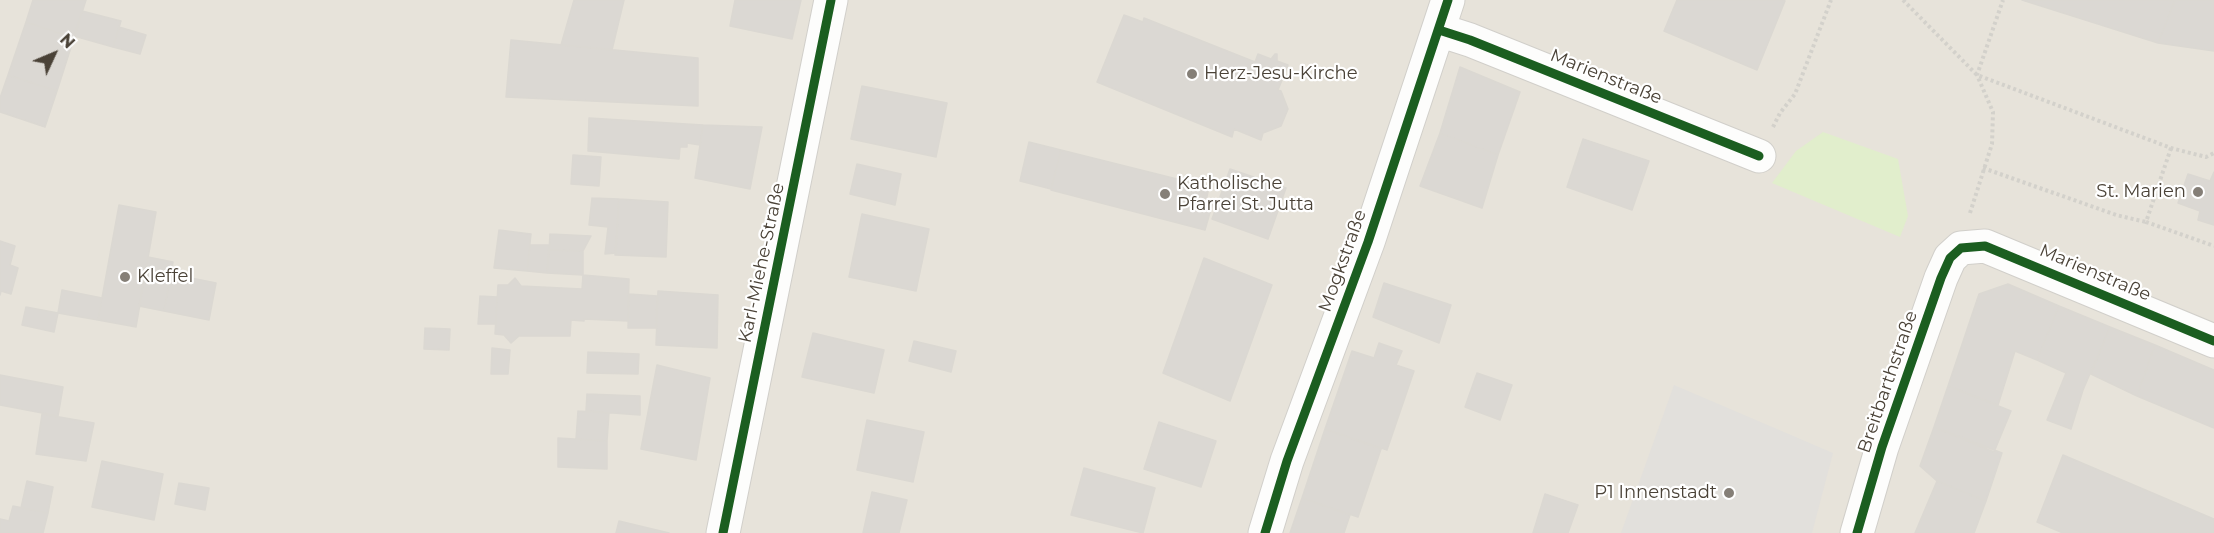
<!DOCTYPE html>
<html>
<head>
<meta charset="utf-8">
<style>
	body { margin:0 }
	#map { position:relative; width:2214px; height:533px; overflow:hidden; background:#f3f1ed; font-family:Montserrat,sans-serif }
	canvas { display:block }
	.north { position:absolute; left:24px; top:24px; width:60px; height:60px; -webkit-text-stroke:4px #fff; paint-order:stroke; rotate:46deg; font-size:16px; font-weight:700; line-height:24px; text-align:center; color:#4a4237 }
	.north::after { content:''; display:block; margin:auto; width:21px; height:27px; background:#4a4237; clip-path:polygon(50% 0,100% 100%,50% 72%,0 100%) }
</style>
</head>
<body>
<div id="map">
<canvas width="2214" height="533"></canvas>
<div class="north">N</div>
</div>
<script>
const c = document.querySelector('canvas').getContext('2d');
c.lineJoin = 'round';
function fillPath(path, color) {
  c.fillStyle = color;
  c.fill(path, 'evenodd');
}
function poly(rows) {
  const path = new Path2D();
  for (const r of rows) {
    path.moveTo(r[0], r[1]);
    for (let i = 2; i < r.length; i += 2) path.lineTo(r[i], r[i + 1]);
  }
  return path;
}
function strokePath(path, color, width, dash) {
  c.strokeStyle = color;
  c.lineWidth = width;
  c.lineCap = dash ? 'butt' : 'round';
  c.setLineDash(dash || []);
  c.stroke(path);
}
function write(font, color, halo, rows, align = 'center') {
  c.font = font + ' Montserrat,sans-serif';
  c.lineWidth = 4.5;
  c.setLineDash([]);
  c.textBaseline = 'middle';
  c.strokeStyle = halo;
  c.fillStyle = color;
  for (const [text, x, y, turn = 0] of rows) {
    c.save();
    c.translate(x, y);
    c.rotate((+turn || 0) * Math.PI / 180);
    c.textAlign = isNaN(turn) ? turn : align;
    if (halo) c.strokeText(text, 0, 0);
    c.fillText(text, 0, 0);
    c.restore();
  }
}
fillPath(poly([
	[0,0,2214,0,2214,533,0,533]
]), '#e7e3da');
fillPath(poly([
	[1823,132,1898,159,1908,216,1900,237,1772,183,1796,151]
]), '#e1eecc');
fillPath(poly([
	[1674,385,1833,453,1812,533,1621,533]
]), '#e2e0dc');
const building = poly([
	[33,0,86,0,74,38,26,22,33,0],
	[574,0,624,0,612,50,561,45,574,0],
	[735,0,801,0,792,39,730,26,735,0],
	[1677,0,1783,0,1785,1,1757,70,1664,31,1677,0],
	[2022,0,2175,0,2158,43,2022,0],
	[2175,0,2214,0,2214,51,2158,43,2175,0],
	[82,11,121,21,113,47,74,36,82,11],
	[1124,15,1143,22,1144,18,1255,62,1258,54,1271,59,1275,54,1277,54,1277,61,1288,65,1278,90,1281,91,1288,109,1281,126,1263,133,1261,140,1234,129,1232,137,1097,82,1124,15],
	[26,22,74,38,57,91,8,75,26,22],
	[119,27,146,35,140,54,113,47,119,27],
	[511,40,698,58,698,106,506,97,511,40],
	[1460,67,1520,92,1498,155,1440,133,1460,67],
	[8,75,57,91,45,127,0,112,0,98,8,75],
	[862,86,947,103,936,157,851,139,862,86],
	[589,118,703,125,700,145,687,143,687,147,680,147,679,159,588,151,589,118],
	[703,125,762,127,750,189,695,178,703,125],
	[1440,133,1498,155,1482,208,1420,186,1440,133],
	[1583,139,1649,161,1632,210,1567,187,1583,139],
	[1029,142,1061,150,1051,189,1020,181,1029,142],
	[1061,150,1209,187,1206,201,1213,202,1205,230,1051,190,1061,150],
	[573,155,601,157,599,186,571,184,573,155],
	[857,164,901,174,895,205,850,194,857,164],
	[1230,169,1286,188,1268,239,1212,219,1230,169],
	[2214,172,2214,225,2198,220,2200,211,2178,203,2188,174,2210,181,2214,172],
	[592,198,619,199,616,253,605,254,608,227,589,225,592,198],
	[619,199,668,202,666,257,615,255,619,199],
	[119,205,156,212,136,327,98,320,119,205],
	[862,214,929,229,916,291,849,277,862,214],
	[499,230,531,234,527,271,494,268,499,230],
	[550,234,591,236,583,251,549,250,550,234],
	[0,241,15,246,10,265,18,268,11,294,1,291,0,295,0,241],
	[530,245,549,245,547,273,527,271,530,245],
	[549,250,583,251,583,275,547,273,549,250],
	[148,257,173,262,164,311,139,306,148,257],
	[1204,258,1272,285,1230,401,1163,373,1204,258],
	[171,274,216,283,209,320,164,311,171,274],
	[583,275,629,279,628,321,584,319,584,321,571,320,570,336,519,336,511,343,504,335,495,334,498,285,508,285,515,278,521,286,582,289,583,275],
	[1384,283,1451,305,1439,343,1373,317,1384,283],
	[2008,284,2059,306,2037,360,2015,351,1998,405,1948,386,1979,294,2008,284],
	[62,290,102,298,98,320,58,313,62,290],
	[658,291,718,295,717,348,656,345,658,291],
	[629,294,657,296,656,328,628,328,629,294],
	[480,296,497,297,496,324,478,324,480,296],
	[2059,306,2110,327,2083,390,2071,429,2047,420,2066,373,2037,360,2059,306],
	[26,307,58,313,54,332,22,325,26,307],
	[2110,327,2155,345,2137,396,2091,374,2110,327],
	[425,328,450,329,449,350,424,349,425,328],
	[813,333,884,350,874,393,802,377,813,333],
	[914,341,956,351,951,372,909,361,914,341],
	[1379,343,1402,351,1396,365,1414,371,1387,450,1325,429,1352,351,1374,358,1379,343],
	[2155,345,2214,370,2214,428,2137,396,2155,345],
	[492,348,510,350,508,374,491,374,492,348],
	[588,352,639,354,638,374,587,373,588,352],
	[657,365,710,378,696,460,641,449,657,365],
	[1477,373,1512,385,1500,420,1465,407,1477,373],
	[0,375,63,387,58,416,0,405,0,375],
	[1948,386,2011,411,1994,452,1934,427,1948,386],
	[587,394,640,396,640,415,586,411,587,394],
	[578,411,609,413,607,441,576,439,578,411],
	[42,414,94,423,86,461,36,454,42,414],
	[867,420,924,432,913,482,857,470,867,420],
	[1159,422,1216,441,1201,487,1144,469,1159,422],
	[1934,427,2002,453,1986,501,1937,481,1920,466,1934,427],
	[1325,429,1381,449,1358,517,1302,498,1325,429],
	[558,438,607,441,607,469,558,467,558,438],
	[2063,455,2214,519,2214,533,2063,533,2037,522,2063,455],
	[102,461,163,474,154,520,92,507,102,461],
	[1084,468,1155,488,1143,533,1071,515,1084,468],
	[27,481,53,487,48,513,21,508,27,481],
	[1937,481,1986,501,1974,533,1915,533,1937,481],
	[179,483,209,488,205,510,175,504,179,483],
	[872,492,907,500,899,533,863,533,872,492],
	[1545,494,1578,505,1568,533,1533,533,1545,494],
	[1302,498,1350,515,1344,533,1290,533,1302,498],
	[13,506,48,513,43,533,0,533,0,519,9,521,13,506],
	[619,521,669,533,616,533,619,521]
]);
fillPath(building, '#dbd8d3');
strokePath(building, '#dbd8d2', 1.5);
const minor = poly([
	[1439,30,1470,40,1759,156],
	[723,533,831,0],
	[1265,533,1287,461,1368,242,1448,0],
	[1857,533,1882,447,1941,278,1950,258,1961,248,1985,246,2214,341]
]);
strokePath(minor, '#d1cfca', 35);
strokePath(poly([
	[1903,0,1977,75,2171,148,2206,157,2214,153],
	[1773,127,1780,113,1795,94,1831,0],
	[2171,148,2146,222,2214,246],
	[1983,168,2116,215,2146,222],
	[1970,213,1992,144,1993,112,1977,75,2003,0]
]), '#d3d1cb', 4, [3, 3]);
strokePath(minor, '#fdfdfc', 33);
strokePath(poly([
	[1439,30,1470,40,1759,156],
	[723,533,831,0],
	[1265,533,1287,461,1368,242,1448,0],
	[1857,533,1882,447,1941,278,1950,258,1961,248,1985,246,2214,341]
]), '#1b5e20', 9);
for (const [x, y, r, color] of [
	[1192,74,6,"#857f77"],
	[2198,192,6,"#857f77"],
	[1165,194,6,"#857f77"],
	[125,277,6,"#857f77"],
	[1729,493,6,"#857f77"]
]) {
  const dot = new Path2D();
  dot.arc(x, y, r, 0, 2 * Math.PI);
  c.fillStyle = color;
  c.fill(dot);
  strokePath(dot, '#fff', 2);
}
write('18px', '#4a4237', '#fff', [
	["Herz-Jesu-Kirche",1204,74],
	["Katholische",1177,184],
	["Pfarrei St. Jutta",1177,205],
	["St. Marien",2186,192,"right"],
	["Kleffel",137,277],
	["P1 Innenstadt",1717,493,"right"]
], 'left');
write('18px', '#4a4237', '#fff', [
	["Marienstraße",1606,77,22],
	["Mogkstraße",1343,261,-70],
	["Karl-Miehe-Straße",762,263,-78],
	["Marienstraße",2095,273,23],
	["Breitbarthstraße",1888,382,-71]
]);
</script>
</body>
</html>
